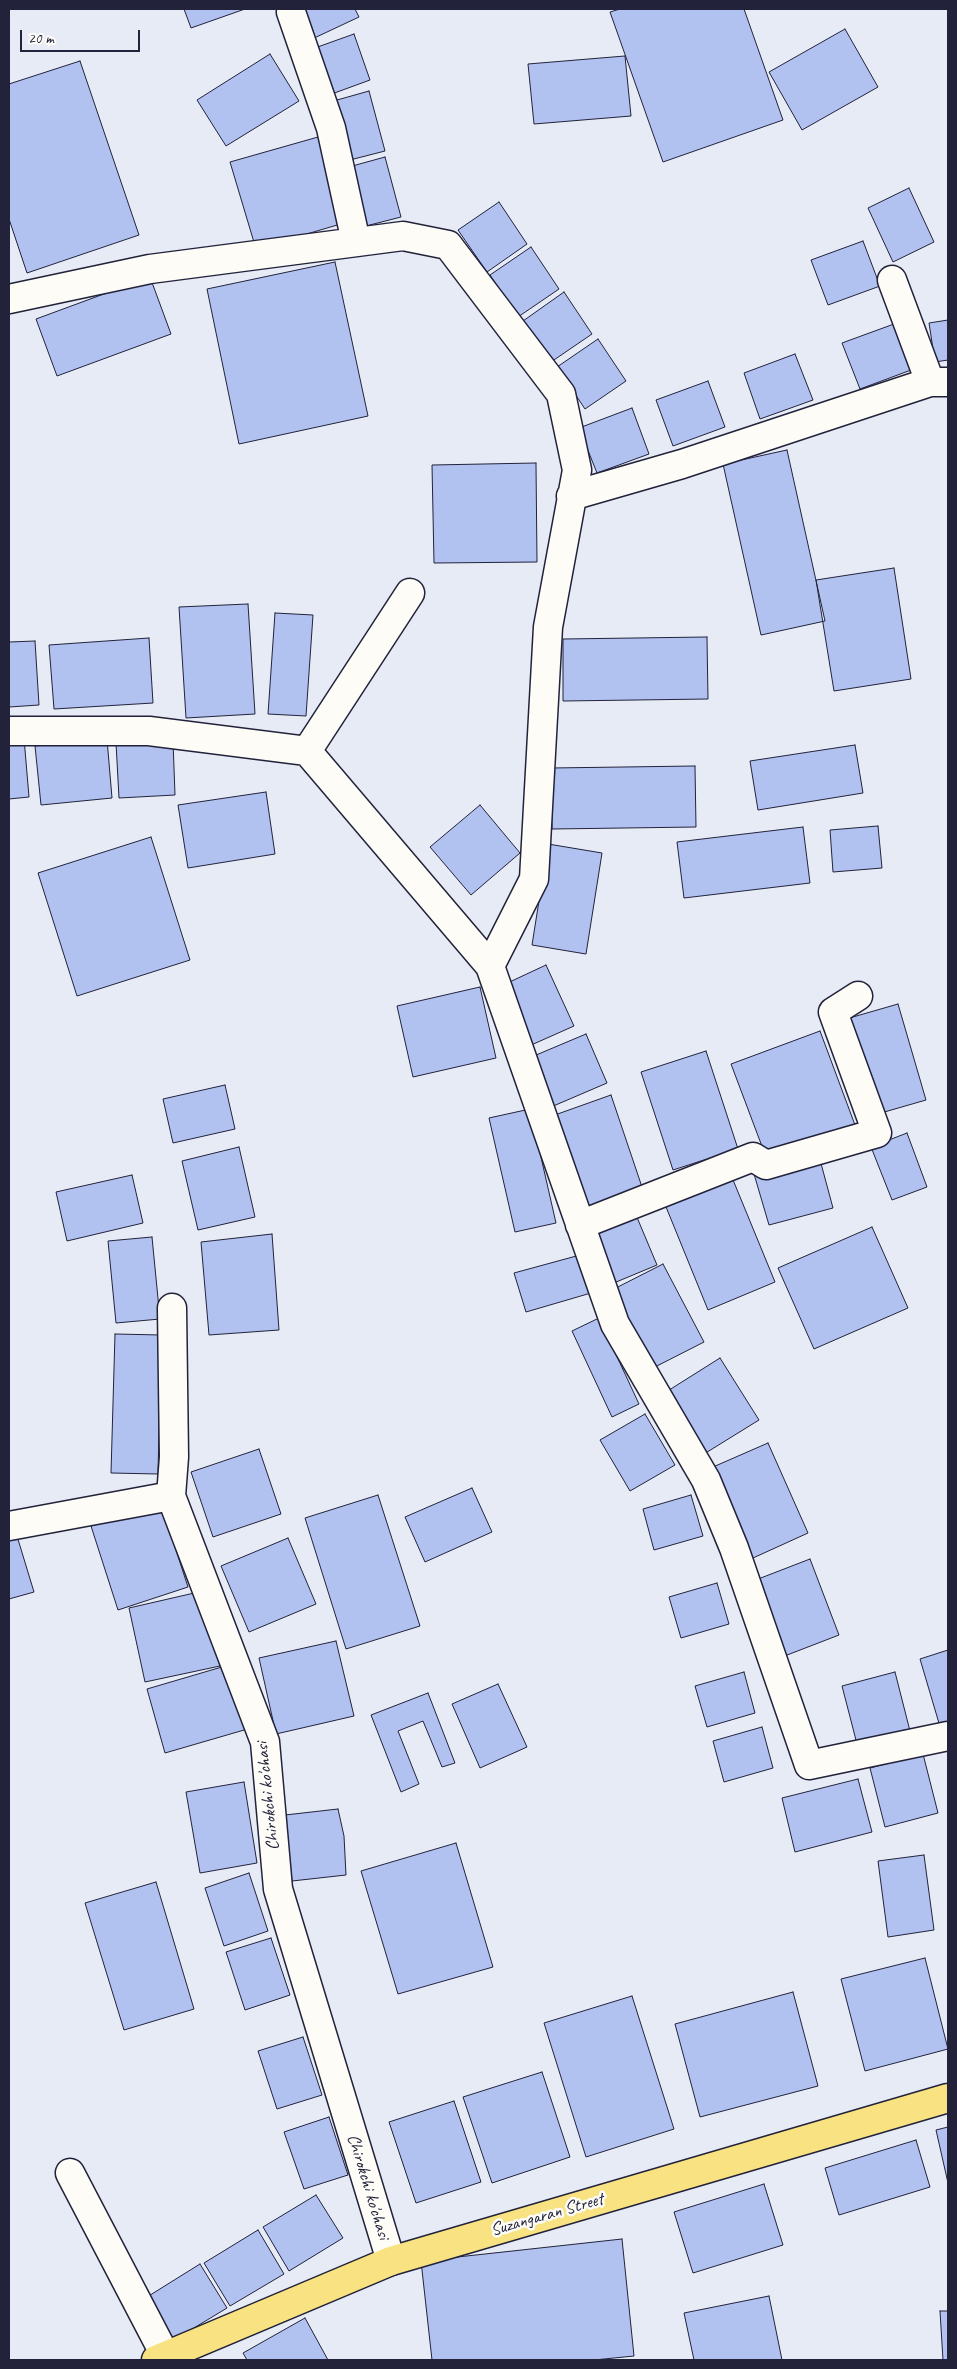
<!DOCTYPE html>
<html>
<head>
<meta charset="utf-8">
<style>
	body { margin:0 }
	#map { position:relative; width:957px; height:2369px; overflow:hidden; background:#e6ebf5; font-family:Caveat,sans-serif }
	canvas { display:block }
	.frame { position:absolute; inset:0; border:10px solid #22223b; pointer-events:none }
	.scale { position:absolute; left:20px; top:30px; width:120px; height:22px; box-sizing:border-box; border:2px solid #22223b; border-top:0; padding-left:6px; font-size:15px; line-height:18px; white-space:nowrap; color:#22223b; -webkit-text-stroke:4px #fdfcf7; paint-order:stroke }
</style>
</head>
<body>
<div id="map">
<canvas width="957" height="2369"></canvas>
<div class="frame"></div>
<div class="scale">20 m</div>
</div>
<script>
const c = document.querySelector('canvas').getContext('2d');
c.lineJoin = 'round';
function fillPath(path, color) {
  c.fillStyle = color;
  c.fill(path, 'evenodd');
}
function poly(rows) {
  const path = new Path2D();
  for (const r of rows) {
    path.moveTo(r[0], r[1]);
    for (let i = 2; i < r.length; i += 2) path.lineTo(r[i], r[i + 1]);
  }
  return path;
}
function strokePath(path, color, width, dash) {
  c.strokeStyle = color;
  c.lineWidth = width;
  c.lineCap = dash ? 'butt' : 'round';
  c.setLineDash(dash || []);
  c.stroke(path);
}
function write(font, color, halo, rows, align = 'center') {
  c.font = font + ' Caveat,sans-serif';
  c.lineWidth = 5;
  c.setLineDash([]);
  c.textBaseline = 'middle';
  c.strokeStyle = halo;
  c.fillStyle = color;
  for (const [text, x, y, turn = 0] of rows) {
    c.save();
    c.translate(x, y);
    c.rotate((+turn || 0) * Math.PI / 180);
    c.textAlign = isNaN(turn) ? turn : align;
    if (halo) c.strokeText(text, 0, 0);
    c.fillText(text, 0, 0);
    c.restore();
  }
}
const building = poly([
	[184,9,245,9,191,28,184,9],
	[295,9,355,9,359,17,310,40,295,9],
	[620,9,744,9,783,120,663,162,610,12,620,9],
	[845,29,878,87,802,130,769,72,845,29],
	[354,34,370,80,329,95,312,49,354,34],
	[270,54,299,101,226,146,197,100,270,54],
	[625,56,631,116,534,124,528,64,625,56],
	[80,61,139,235,27,273,9,219,9,84,80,61],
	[369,91,385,151,346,161,330,102,369,91],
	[318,137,344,223,256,249,230,162,318,137],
	[385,157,401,217,362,227,345,168,385,157],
	[909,188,934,242,893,262,868,208,909,188],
	[499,202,527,244,487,272,458,230,499,202],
	[863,241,880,286,828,305,811,260,863,241],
	[531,247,559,289,518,317,490,275,531,247],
	[335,262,368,416,239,444,207,289,335,262],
	[150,277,171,334,57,376,36,319,150,277],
	[564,292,592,334,551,362,523,321,564,292],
	[948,320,948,360,935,362,929,323,948,320],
	[894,324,911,370,860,389,842,343,894,324],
	[598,339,626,381,585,409,557,367,598,339],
	[795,354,813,400,760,419,744,373,795,354],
	[708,381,725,427,673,446,656,400,708,381],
	[632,408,649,454,597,473,579,428,632,408],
	[787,450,825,621,761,635,723,464,787,450],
	[536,463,537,562,434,563,432,465,536,463],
	[894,568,911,679,834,691,816,580,894,568],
	[248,604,255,714,186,718,179,607,248,604],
	[275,613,313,615,306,716,268,714,275,613],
	[707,637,708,699,563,701,563,639,707,637],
	[149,638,153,703,54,709,49,645,149,638],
	[35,641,39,705,9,707,9,642,35,641],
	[24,738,29,797,9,799,9,739,24,738],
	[107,739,112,798,41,805,35,746,107,739],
	[173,741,175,795,119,798,116,743,173,741],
	[855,745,863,793,758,810,750,761,855,745],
	[695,766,696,827,552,829,551,768,695,766],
	[266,792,275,854,188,868,178,805,266,792],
	[480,805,520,853,471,895,430,847,480,805],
	[878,826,882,868,833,872,830,830,878,826],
	[803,827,810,883,684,898,677,842,803,827],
	[151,837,190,960,77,996,38,873,151,837],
	[548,844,602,853,586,954,532,945,548,844],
	[546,965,574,1026,529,1046,501,986,546,965],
	[480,987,496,1058,413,1077,397,1006,480,987],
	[898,1004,926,1100,874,1115,846,1019,898,1004],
	[820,1031,855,1125,766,1157,731,1064,820,1031],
	[586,1034,607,1083,551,1107,529,1058,586,1034],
	[706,1051,738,1149,673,1170,641,1072,706,1051],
	[225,1085,235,1129,173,1143,163,1099,225,1085],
	[611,1095,643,1190,585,1211,552,1116,611,1095],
	[530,1109,556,1223,515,1232,489,1118,530,1109],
	[907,1133,927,1187,892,1200,871,1147,907,1133],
	[239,1147,255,1217,198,1230,182,1161,239,1147],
	[819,1156,833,1208,769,1225,754,1174,819,1156],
	[132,1175,143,1223,67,1241,56,1192,132,1175],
	[731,1175,775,1282,708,1310,664,1202,731,1175],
	[636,1215,657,1265,609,1285,588,1236,636,1215],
	[872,1227,908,1308,814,1349,778,1268,872,1227],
	[272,1234,279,1330,209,1335,201,1242,272,1234],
	[152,1237,160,1319,116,1323,108,1241,152,1237],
	[580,1255,591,1293,526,1312,514,1273,580,1255],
	[663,1264,704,1342,651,1369,610,1291,663,1264],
	[599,1318,639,1404,612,1417,572,1331,599,1318],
	[115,1334,161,1335,158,1474,111,1473,115,1334],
	[720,1358,759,1420,704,1454,666,1392,720,1358],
	[645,1414,675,1465,630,1491,600,1440,645,1414],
	[768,1443,808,1533,753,1558,713,1467,768,1443],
	[259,1449,281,1514,213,1537,191,1472,259,1449],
	[472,1488,492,1532,425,1562,405,1517,472,1488],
	[378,1495,420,1626,346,1649,305,1518,378,1495],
	[691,1495,703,1536,654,1550,643,1509,691,1495],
	[161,1504,188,1587,118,1610,91,1526,161,1504],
	[17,1536,34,1592,9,1599,9,1538,17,1536],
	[288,1538,316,1604,249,1632,221,1566,288,1538],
	[810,1559,839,1635,782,1657,753,1581,810,1559],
	[717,1583,729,1624,681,1638,669,1597,717,1583],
	[203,1591,220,1666,145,1682,129,1608,203,1591],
	[336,1641,354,1716,276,1734,259,1658,336,1641],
	[948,1650,948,1727,941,1730,920,1659,948,1650],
	[232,1664,251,1728,165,1753,147,1689,232,1664],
	[744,1672,755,1713,707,1727,695,1686,744,1672],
	[895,1672,910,1731,857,1744,842,1686,895,1672],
	[498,1684,527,1747,480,1768,452,1704,498,1684],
	[428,1693,455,1763,442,1767,423,1721,398,1731,419,1784,401,1792,371,1715,428,1693],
	[762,1727,773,1768,724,1782,713,1741,762,1727],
	[923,1754,938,1813,885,1827,870,1768,923,1754],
	[858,1779,872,1832,795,1852,782,1798,858,1779],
	[244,1782,257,1863,200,1873,186,1792,244,1782],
	[338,1809,344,1836,346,1875,292,1881,285,1815,338,1809],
	[456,1843,493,1967,398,1994,361,1871,456,1843],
	[924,1855,934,1930,888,1937,878,1861,924,1855],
	[249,1873,268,1931,224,1946,205,1888,249,1873],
	[156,1882,194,2009,124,2030,85,1903,156,1882],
	[271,1938,290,1995,245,2010,226,1952,271,1938],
	[925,1958,948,2049,865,2071,841,1979,925,1958],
	[793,1992,818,2086,700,2117,675,2024,793,1992],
	[632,1996,674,2129,586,2157,544,2023,632,1996],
	[303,2037,322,2095,277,2109,258,2051,303,2037],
	[542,2072,570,2157,492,2183,463,2097,542,2072],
	[454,2101,481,2182,416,2203,389,2122,454,2101],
	[329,2117,348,2175,304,2189,284,2132,329,2117],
	[948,2127,948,2183,936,2130,948,2127],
	[916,2140,930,2187,839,2215,825,2168,916,2140],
	[764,2184,783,2245,693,2273,674,2212,764,2184],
	[316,2195,343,2238,289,2271,263,2227,316,2195],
	[258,2230,284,2274,230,2306,204,2263,258,2230],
	[622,2239,634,2356,594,2360,432,2360,421,2261,622,2239],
	[200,2264,227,2308,174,2340,147,2297,200,2264],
	[769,2296,782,2360,694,2360,684,2313,769,2296],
	[940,2311,948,2311,948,2360,943,2360,940,2311],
	[305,2318,328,2360,247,2360,243,2353,305,2318]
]);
fillPath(building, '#b1c2f1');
strokePath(building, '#22223b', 1);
const minor = poly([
	[291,12,331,128,356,242],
	[892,280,930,382],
	[9,299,150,269,403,236,448,245,561,394,577,470,548,627,534,879,490,966],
	[571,496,682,464,930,382,948,382],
	[9,731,149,731,307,751,490,966,615,1324,706,1480,734,1548,809,1765,948,1736],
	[307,751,410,593],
	[580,1225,753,1157,766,1165,877,1133,833,1012,858,996],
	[171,1496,174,1457,172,1308],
	[9,1526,171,1496,265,1742,278,1889,391,2261],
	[70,2173,165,2355]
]);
const major = poly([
	[156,2360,391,2261,948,2098]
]);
strokePath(minor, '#22223b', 31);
strokePath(major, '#22223b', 31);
strokePath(minor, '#fdfcf7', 28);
strokePath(major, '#f8e281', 28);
write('18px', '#22223b', '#fdfcf7', [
	["Chirokchi ko'chasi",268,1796,-96],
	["Chirokchi ko'chasi",368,2187,73],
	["Suzangaran Street",547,2215,-16]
]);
</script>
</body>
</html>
